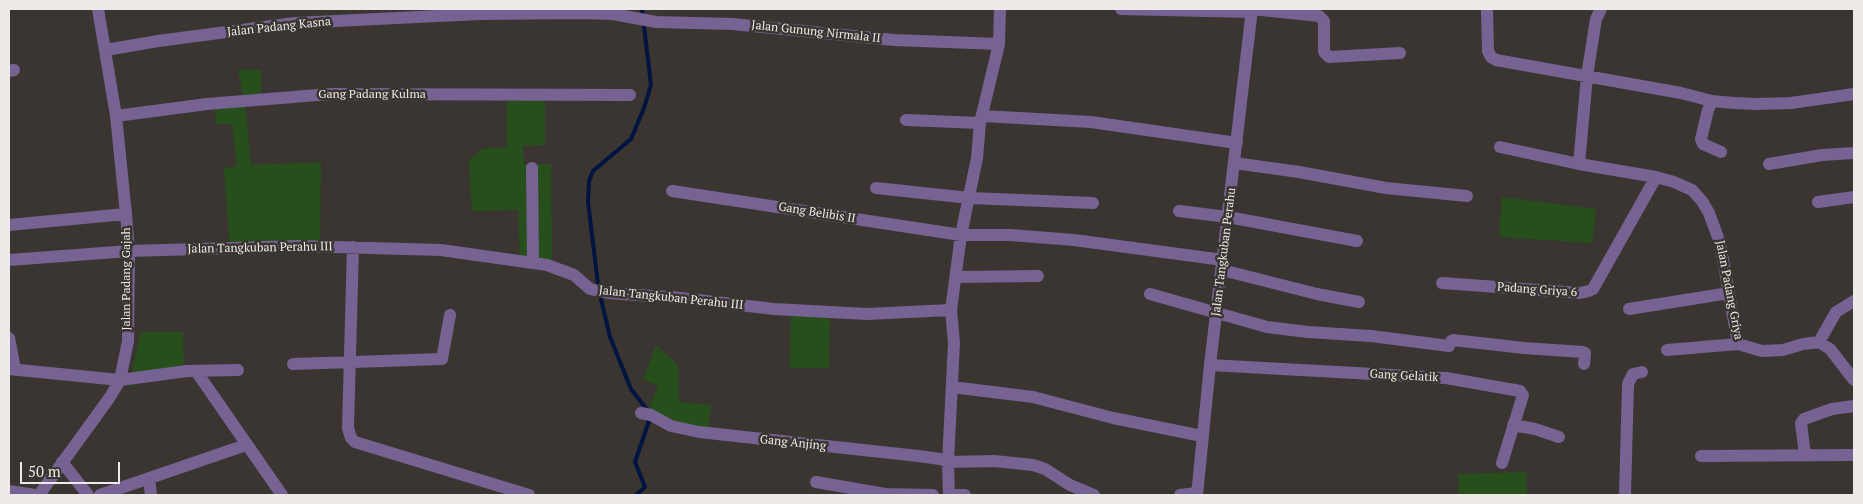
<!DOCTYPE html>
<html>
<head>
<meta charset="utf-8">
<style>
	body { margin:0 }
	#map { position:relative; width:1863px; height:504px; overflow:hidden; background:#3a3530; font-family:"PT Serif",serif }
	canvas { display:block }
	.frame { position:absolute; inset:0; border:10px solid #eeeae7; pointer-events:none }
	.scale { position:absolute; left:20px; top:462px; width:100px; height:22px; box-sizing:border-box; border:2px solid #eeeae7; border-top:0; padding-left:6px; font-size:15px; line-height:18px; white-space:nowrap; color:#eeeae7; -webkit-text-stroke:4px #3a3530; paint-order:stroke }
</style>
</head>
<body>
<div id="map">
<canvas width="1863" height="504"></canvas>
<div class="frame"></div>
<div class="scale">50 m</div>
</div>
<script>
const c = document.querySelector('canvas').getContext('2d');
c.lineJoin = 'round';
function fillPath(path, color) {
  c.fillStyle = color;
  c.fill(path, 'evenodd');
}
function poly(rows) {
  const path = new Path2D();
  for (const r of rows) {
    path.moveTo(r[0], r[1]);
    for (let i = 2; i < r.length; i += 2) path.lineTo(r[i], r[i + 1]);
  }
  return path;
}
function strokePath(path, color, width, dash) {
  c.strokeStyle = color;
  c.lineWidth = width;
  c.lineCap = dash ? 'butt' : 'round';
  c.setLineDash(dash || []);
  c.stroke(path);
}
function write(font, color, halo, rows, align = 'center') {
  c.font = font + ' "PT Serif",serif';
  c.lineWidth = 5;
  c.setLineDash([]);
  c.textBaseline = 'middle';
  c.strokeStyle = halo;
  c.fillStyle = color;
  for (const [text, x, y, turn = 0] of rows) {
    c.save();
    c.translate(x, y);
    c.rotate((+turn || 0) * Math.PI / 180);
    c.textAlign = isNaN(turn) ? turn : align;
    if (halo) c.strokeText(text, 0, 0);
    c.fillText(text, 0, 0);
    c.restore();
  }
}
fillPath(poly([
	[238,70,261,70,261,103,245,104,251,165,321,162,320,247,230,249,224,168,237,166,232,124,216,124,215,109,245,104],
	[545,99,545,145,523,146,524,164,551,164,552,262,520,259,518,210,472,211,469,160,483,149,507,147,507,101],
	[1502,197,1596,209,1592,243,1499,237],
	[791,314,830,317,829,368,790,368],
	[141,332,183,332,184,375,139,383,130,387,130,380],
	[656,345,678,365,679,402,711,405,708,432,647,416,658,385,643,380],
	[1526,472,1527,495,1458,495,1459,474]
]), '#264f1c');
strokePath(poly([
	[598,284,588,202,589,181,593,171,631,139,644,108,651,85,642,9],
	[601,299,610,337,631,389,648,411],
	[636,495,645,487,635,462,650,418]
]), '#001442', 4);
strokePath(poly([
	[1121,9,1251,12],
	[1252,9,1319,16,1324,21,1324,52,1329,57,1400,53],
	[1487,9,1488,51,1491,57,1496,60,1681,93,1712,101,1734,103,1757,104,1791,103,1854,94],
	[106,50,158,41,295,23,479,14,580,13,613,14,656,22,732,24,894,40,999,44],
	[9,71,14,70],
	[1712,101,1708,110,1701,139,1703,144,1721,152],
	[116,116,207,104,330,94,630,95],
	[983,116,1091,122,1237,143],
	[906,120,980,123],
	[1500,147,1579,164,1656,177,1674,182,1692,190,1702,201,1709,213,1720,243,1738,344],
	[1234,163,1299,172,1386,188,1467,196],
	[1579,164,1587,76,1596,19,1601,9],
	[1769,164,1822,155,1854,153],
	[532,168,533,262],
	[876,188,970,198,1093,203],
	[672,191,961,235,1010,235,1074,240,1223,260],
	[1818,202,1854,197],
	[1179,211,1228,217,1357,241],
	[9,225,126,214],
	[353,247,348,428,351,438,355,442,529,495],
	[9,260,129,251,299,246,441,250,547,265,574,275,590,289,609,293,681,298,774,309,867,314,951,310],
	[1222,270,1317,294,1359,302],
	[956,277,1038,276],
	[1442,283,1580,293,1589,291,1593,289,1656,177],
	[1150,294,1267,327,1308,332,1371,336,1449,346,1451,341,1453,340,1524,348,1583,352,1585,353,1584,364],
	[1629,309,1729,293],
	[9,338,15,369],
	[1819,342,1836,312,1854,301],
	[1819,342,1830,349,1854,380],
	[1667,350,1738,344,1762,351,1783,350,1803,344,1819,342],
	[293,364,442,359,450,315],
	[1210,365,1446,378,1520,391,1523,395,1502,463],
	[9,369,120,380,187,371,238,370],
	[196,371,282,495],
	[952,387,1033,397,1113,418,1202,436],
	[641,413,651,415,671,426,699,432,918,456,940,459,948,462,994,461,1033,465,1045,469,1070,485,1094,495],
	[1513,425,1535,429,1559,437],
	[1805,455,1801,423,1804,419,1832,409,1854,406],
	[1701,456,1854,455],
	[62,462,88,495],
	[149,478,151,495],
	[816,482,885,494,933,495],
	[9,491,35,495],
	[39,495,110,397,120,380,128,341,129,251,126,214,116,116,98,9],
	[100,495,246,445],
	[949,495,948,462,954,343,951,310,961,235,977,158,980,123,999,44,1000,9],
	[953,495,965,495],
	[1180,495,1197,493],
	[1625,495,1628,384,1633,374,1642,372]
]), '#766394', 12);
strokePath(poly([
	[1197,495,1210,365,1252,9]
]), '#766394', 12);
write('12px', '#eeeae7', '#3a3530', [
	["Jalan Padang Kasna",279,27,-6],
	["Jalan Gunung Nirmala II",816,32,6],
	["Gang Padang Kulma",372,95],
	["Gang Belibis II",817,213,9],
	["Jalan Tangkuban Perahu III",260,248,-1],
	["Jalan Tangkuban Perahu",1224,252,-83],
	["Jalan Padang Gajah",127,279,-90],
	["Padang Griya 6",1537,290,4],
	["Jalan Padang Griya",1729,290,79],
	["Jalan Tangkuban Perahu III",671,298,6],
	["Gang Gelatik",1404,376,3],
	["Gang Anjing",793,443,6]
]);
</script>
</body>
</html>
